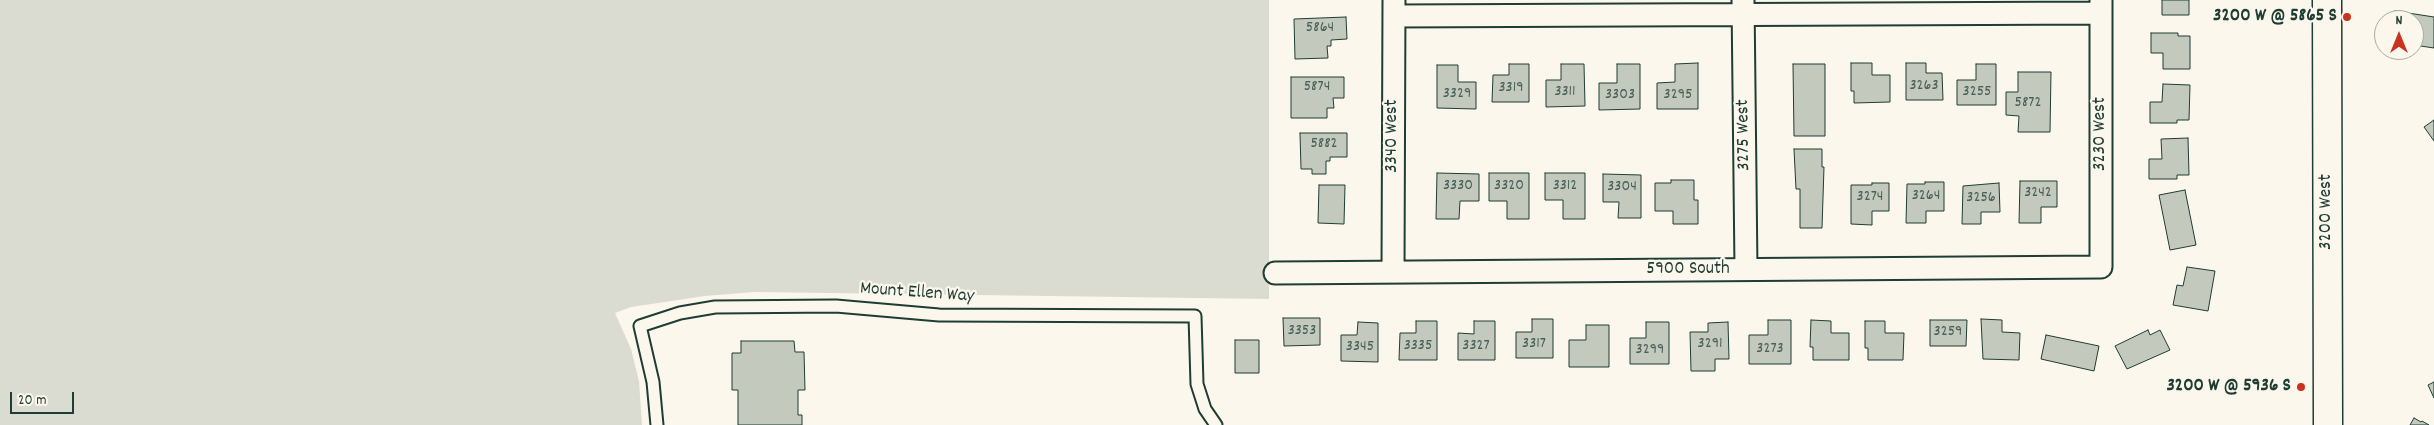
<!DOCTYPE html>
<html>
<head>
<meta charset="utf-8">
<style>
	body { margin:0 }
	#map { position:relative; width:2434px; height:425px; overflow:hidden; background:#fbf7ec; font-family:Dekko,sans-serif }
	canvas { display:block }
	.north { position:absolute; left:2374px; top:10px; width:50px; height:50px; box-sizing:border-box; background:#fbf7ec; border:1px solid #a3ada2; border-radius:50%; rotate:0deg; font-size:14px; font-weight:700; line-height:20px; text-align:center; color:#1f3d34 }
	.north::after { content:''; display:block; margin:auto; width:18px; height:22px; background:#c8321e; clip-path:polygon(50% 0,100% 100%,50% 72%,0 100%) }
	.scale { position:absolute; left:10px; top:392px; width:64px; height:22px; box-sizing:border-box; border:2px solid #1f3d34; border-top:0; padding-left:6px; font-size:15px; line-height:18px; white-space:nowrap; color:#1f3d34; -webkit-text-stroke:4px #fbf7ec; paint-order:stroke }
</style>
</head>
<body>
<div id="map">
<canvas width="2434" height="425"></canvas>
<div class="north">N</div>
<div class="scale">20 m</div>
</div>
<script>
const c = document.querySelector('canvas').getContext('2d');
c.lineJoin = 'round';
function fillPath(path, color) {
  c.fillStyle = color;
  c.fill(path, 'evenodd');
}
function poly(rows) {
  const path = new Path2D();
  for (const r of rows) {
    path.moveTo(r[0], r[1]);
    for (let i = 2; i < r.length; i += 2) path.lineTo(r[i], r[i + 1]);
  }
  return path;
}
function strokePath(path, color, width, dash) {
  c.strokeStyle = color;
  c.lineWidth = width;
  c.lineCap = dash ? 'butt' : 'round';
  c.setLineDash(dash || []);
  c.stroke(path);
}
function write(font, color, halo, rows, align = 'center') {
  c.font = font + ' Dekko,sans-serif';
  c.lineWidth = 4.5;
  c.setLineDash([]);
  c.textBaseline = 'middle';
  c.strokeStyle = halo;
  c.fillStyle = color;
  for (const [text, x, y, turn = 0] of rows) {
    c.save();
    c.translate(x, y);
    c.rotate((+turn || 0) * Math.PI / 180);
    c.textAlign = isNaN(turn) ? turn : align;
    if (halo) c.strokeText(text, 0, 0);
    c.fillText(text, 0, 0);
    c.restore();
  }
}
fillPath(poly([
	[0,0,1269,0,1269,299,754,292,705,296,631,307,615,313,631,349,639,381,642,425,0,425]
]), '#dbdcd1');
const building = poly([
	[2162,0,2189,0,2189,15,2162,15,2162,0],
	[2395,11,2434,17,2434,48,2414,45,2414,20,2394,20,2395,11],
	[1346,17,1347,39,1331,40,1331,46,1327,46,1328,58,1295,59,1294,19,1346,17],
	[2151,33,2178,33,2178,36,2190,36,2190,69,2163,69,2163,53,2151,53,2151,33],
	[1698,63,1698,109,1657,109,1657,83,1675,82,1675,64,1698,63],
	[1851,63,1872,63,1872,75,1890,75,1890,102,1854,103,1854,91,1851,91,1851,63],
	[1906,63,1926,63,1926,73,1942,73,1943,100,1906,100,1906,63],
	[1509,64,1529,64,1529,102,1492,102,1493,75,1509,75,1509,64],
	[1561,64,1584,64,1585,106,1546,107,1546,80,1561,80,1561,64],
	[1617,64,1640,64,1640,109,1599,110,1599,83,1617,83,1617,64],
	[1793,64,1825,64,1825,136,1794,136,1793,64],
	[1976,64,1996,64,1996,105,1957,105,1957,80,1976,80,1976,64],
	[1437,65,1458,65,1458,82,1476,82,1476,109,1437,108,1437,65],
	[2018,72,2051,72,2050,132,2018,132,2019,116,2006,115,2006,92,2018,92,2018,72],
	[1291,77,1344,77,1344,98,1333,98,1334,108,1327,108,1327,118,1291,118,1291,77],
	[2163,84,2190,85,2189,120,2177,120,2177,123,2150,123,2150,102,2162,102,2163,84],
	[2434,120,2434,141,2424,127,2434,120],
	[1300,133,1347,133,1347,157,1330,157,1330,161,1326,161,1326,174,1312,174,1312,169,1301,169,1300,133],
	[2188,138,2189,175,2177,175,2177,179,2149,179,2149,159,2162,159,2161,139,2188,138],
	[1794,149,1822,149,1822,167,1824,167,1822,228,1800,228,1800,189,1796,189,1794,149],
	[1437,173,1479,174,1479,201,1460,201,1459,219,1436,219,1437,173],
	[1489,173,1529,173,1529,219,1507,219,1507,201,1489,201,1489,173],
	[1545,173,1585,173,1585,219,1563,219,1563,200,1545,200,1545,173],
	[1603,174,1641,175,1641,218,1618,218,1619,202,1603,202,1603,174],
	[1671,180,1694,180,1694,200,1698,200,1698,224,1673,224,1673,211,1655,211,1655,183,1671,183,1671,180],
	[2020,181,2057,181,2057,207,2041,207,2041,223,2019,223,2020,181],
	[1925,182,1944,182,1944,211,1926,211,1926,223,1906,223,1907,184,1925,184,1925,182],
	[1872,183,1889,183,1889,211,1872,211,1872,225,1851,224,1851,185,1872,185,1872,183],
	[1999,183,2000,212,1981,212,1981,224,1962,224,1963,186,1999,183],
	[1319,185,1345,185,1344,224,1318,223,1319,185],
	[2185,190,2196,245,2170,250,2159,195,2185,190],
	[2187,267,2215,271,2208,311,2173,305,2177,285,2183,286,2187,267],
	[1283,318,1320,318,1320,345,1284,346,1283,318],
	[1532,319,1553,319,1553,358,1516,358,1516,332,1532,332,1532,319],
	[1981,319,2002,320,2002,332,2020,333,2019,360,1983,359,1981,319],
	[1768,320,1791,320,1791,364,1749,364,1749,335,1768,335,1768,320],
	[1811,320,1831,321,1831,333,1849,333,1849,360,1813,360,1813,347,1810,347,1811,320],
	[1930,320,1967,320,1966,346,1930,346,1930,320],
	[1416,321,1437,321,1437,360,1399,360,1400,333,1416,333,1416,321],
	[1474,321,1495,321,1495,360,1458,360,1458,333,1474,334,1474,321],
	[1865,321,1885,321,1885,333,1904,333,1903,360,1868,360,1868,348,1865,348,1865,321],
	[1358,322,1378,323,1378,362,1341,361,1341,335,1357,335,1358,322],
	[1646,322,1669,322,1669,364,1630,364,1630,338,1646,338,1646,322],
	[1728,322,1729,359,1715,359,1715,371,1691,371,1690,332,1708,332,1708,323,1728,322],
	[1586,325,1609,325,1609,367,1569,367,1569,340,1586,340,1586,325],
	[2148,330,2150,335,2160,330,2170,350,2127,369,2115,346,2148,330],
	[2046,335,2099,346,2094,371,2041,359,2046,335],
	[1235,340,1259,340,1259,373,1235,373,1235,340],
	[741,341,794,341,795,352,804,352,805,390,798,390,798,415,802,415,802,425,738,425,738,390,732,390,732,353,741,353,741,341],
	[2434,382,2434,398,2428,385,2434,382],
	[2414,418,2421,422,2422,421,2429,425,2410,425,2414,418]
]);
fillPath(building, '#c4c9be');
strokePath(building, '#1f3d34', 1);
const service = poly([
	[657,425,653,382,640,326,680,313,715,307,836,306,939,315,1195,316,1197,384,1205,409,1216,425]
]);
const minor = poly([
	[1743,0,1746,269],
	[1394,16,2101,13],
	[1393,271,1394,0],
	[1275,273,2101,267,2101,0]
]);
const tertiary = poly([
	[2327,0,2328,425]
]);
strokePath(service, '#1f3d34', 15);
strokePath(minor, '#1f3d34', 25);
strokePath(tertiary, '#1f3d34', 31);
strokePath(service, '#fbf7ec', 11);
strokePath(minor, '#fbf7ec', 21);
strokePath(tertiary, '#fbf7ec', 28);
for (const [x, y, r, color] of [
	[2347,17,5,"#c8321e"],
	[2301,387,5,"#c8321e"]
]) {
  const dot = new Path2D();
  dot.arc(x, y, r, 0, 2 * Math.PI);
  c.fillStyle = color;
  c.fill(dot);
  strokePath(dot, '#fbf7ec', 2);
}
write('16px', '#486056', null, [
	["5864",1320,29],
	["3263",1924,87],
	["5874",1317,88],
	["3319",1511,89],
	["3311",1565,93],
	["3255",1977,93],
	["3329",1457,95],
	["3303",1620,96],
	["3295",1678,96],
	["5872",2028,104],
	["5882",1324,145],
	["3330",1458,187],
	["3320",1509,187],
	["3312",1565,187],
	["3304",1622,188],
	["3242",2038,194],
	["3264",1926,197],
	["3274",1870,198],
	["3256",1981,199],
	["3353",1302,332],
	["3259",1948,333],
	["3317",1534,345],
	["3291",1710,345],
	["3335",1418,347],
	["3327",1476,347],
	["3345",1360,348],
	["3273",1770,350],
	["3299",1650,351]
]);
write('bold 19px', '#1f3d34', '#fbf7ec', [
	["3200 W @ 5865 S",2337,17],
	["3200 W @ 5936 S",2291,387]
], 'right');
write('19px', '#1f3d34', '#fbf7ec', [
	["3230 West",2101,134,-90],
	["3275 West",1745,135,-91],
	["3340 West",1393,136,-90],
	["3200 West",2327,212,-90],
	["5900 South",1688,270],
	["Mount Ellen Way",917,294,4]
]);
</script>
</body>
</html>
